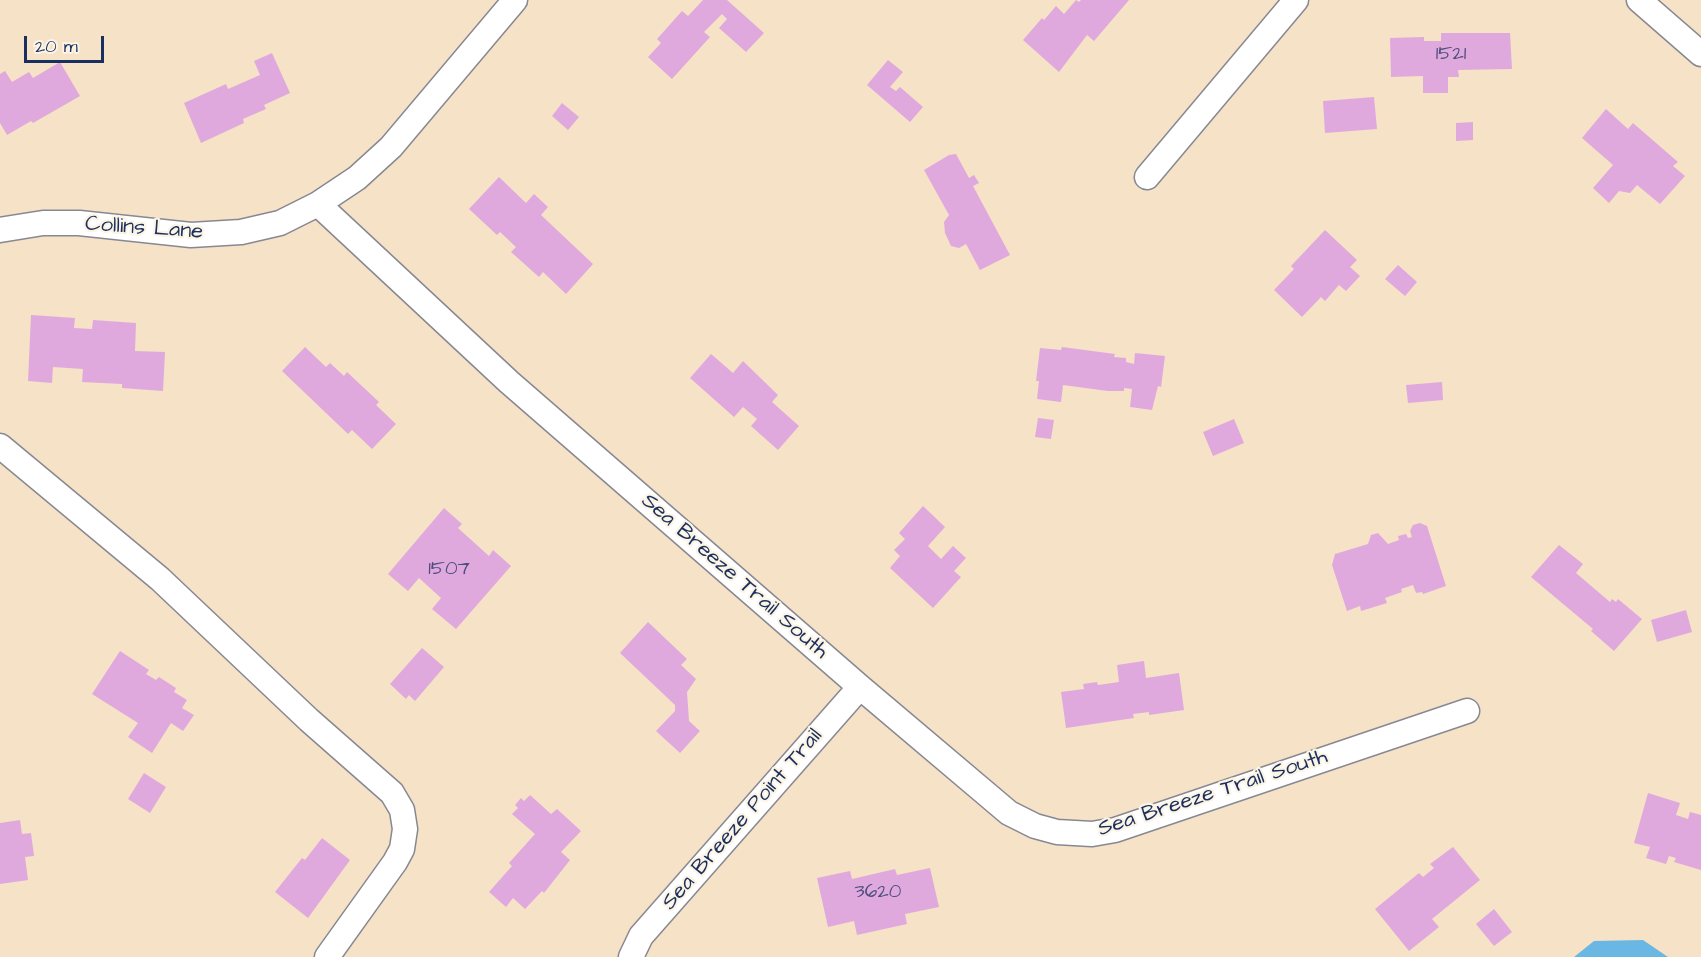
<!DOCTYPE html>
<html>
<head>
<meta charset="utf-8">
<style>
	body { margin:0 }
	#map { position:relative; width:1701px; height:957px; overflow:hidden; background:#f5e2c7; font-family:"Architects Daughter",sans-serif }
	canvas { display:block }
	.scale { position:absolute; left:24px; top:36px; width:80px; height:27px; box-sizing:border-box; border:3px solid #1b2f5e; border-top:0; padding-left:8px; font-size:18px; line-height:21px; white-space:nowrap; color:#1b2f5e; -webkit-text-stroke:4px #fcf5e5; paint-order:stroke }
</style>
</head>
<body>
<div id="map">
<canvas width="1701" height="957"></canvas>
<div class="scale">20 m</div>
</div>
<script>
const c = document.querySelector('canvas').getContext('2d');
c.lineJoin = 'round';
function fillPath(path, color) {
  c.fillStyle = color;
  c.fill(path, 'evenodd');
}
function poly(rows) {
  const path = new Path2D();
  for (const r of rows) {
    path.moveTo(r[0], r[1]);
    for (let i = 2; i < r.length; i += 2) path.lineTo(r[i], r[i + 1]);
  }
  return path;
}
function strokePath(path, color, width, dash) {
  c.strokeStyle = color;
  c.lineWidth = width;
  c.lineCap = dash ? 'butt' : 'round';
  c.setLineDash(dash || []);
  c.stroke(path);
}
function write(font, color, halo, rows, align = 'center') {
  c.font = font + ' "Architects Daughter",sans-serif';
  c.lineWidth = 4.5;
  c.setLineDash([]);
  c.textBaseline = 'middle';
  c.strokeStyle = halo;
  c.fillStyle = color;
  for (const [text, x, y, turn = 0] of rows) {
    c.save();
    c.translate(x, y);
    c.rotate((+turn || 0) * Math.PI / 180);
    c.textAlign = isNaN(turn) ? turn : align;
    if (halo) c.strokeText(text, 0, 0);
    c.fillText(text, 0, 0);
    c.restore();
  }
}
fillPath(poly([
	[1643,940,1668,957,1574,957,1594,941]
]), '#6ab7e4');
fillPath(poly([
	[703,0,727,0,764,33,746,52,719,28,727,19,722,14,704,32,710,37,672,79,648,57,661,43,657,39,682,11,688,16],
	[1076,0,1079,2,1081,0,1129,0,1094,41,1087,35,1059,72,1023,40,1042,18,1044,20,1056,6,1064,14],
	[1441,33,1510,33,1512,69,1458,70,1459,77,1448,77,1448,93,1423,93,1423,76,1391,77,1390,38,1424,37,1424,41,1441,41],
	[272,53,290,93,264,105,266,109,243,119,244,123,201,143,184,103,226,84,228,89,260,75,254,61],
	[888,60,903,72,890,87,896,91,900,87,923,107,910,122,867,85],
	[60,62,80,96,33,123,31,121,7,135,0,123,0,74,5,71,12,82,29,72,33,78],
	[1374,97,1377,129,1325,133,1323,101],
	[562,103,579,117,568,130,552,116],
	[1606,109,1628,129,1633,123,1678,162,1673,166,1685,176,1660,204,1637,185,1630,193,1619,191,1609,203,1593,188,1613,165,1582,138],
	[1473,122,1473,140,1456,141,1456,123],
	[956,154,969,178,974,175,979,183,973,186,1010,255,980,270,966,244,959,248,951,246,945,233,944,222,949,215,924,170,949,155],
	[499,177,526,203,534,194,548,207,541,215,593,264,566,294,543,272,539,277,511,252,516,247,500,232,497,235,469,209],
	[1325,230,1357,260,1350,267,1360,276,1346,291,1339,285,1325,301,1321,297,1302,317,1274,290,1294,269,1291,266],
	[1398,265,1417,282,1405,296,1385,279],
	[31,315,75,318,74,328,92,329,93,320,136,323,135,351,165,352,163,391,122,388,122,384,82,382,83,369,53,367,52,383,28,381],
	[305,347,326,367,330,363,344,376,347,372,379,402,376,405,396,424,372,449,352,430,348,434,282,371],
	[1062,347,1115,354,1114,357,1126,358,1126,362,1134,364,1135,353,1165,356,1161,387,1158,386,1152,410,1130,407,1132,389,1124,388,1124,391,1108,391,1063,385,1061,402,1037,399,1039,381,1036,381,1040,348,1061,350],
	[711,354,733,373,743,361,778,395,772,402,799,426,778,450,751,426,757,419,743,407,734,417,690,378],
	[1442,382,1443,400,1408,403,1406,385],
	[1038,418,1054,420,1051,439,1035,437],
	[1234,419,1244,443,1213,456,1203,432],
	[923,506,945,527,928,546,941,559,953,546,966,558,954,571,961,577,933,608,890,568,900,556,894,550,905,539,899,533],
	[444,508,462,524,458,528,489,556,493,550,511,566,456,629,432,609,441,598,419,578,408,591,388,574],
	[1420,523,1427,526,1446,586,1423,594,1422,592,1416,593,1413,585,1401,589,1402,592,1385,598,1387,603,1361,611,1360,606,1347,611,1332,565,1335,554,1368,544,1371,535,1378,533,1388,544,1399,540,1398,536,1406,534,1408,538,1412,537,1410,531,1413,525],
	[1559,545,1583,564,1576,573,1610,602,1612,599,1616,602,1618,599,1642,619,1614,651,1591,631,1593,629,1531,577],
	[1686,610,1692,632,1657,642,1651,620],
	[648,622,687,659,681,665,696,679,687,692,689,721,700,731,680,753,656,731,675,711,675,705,620,653],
	[422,648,444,667,415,701,409,695,406,699,390,684],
	[120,651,149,670,146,674,156,680,159,677,176,688,174,692,187,700,182,708,194,715,183,731,171,723,152,753,128,737,138,723,92,694],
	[1144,661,1146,678,1179,673,1184,710,1149,715,1149,712,1133,714,1134,718,1066,728,1061,692,1084,689,1083,684,1097,682,1098,685,1119,682,1117,665],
	[144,773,166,787,150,813,128,799],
	[1648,793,1680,803,1676,815,1688,819,1690,812,1701,815,1701,870,1674,862,1676,858,1669,856,1666,864,1646,858,1650,847,1634,843],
	[530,795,551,814,557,809,581,831,561,852,570,860,544,893,542,891,525,909,513,898,506,907,489,892,512,866,509,863,535,834,512,814,518,808,515,805,521,798,524,801],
	[20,820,22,834,31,833,34,856,25,857,28,880,0,884,0,823],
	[322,838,350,860,308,918,275,892,302,858,305,860],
	[1453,847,1480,880,1432,919,1439,927,1409,951,1375,909,1419,873,1423,877,1434,868,1430,864],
	[930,868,939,907,905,914,907,924,857,935,854,921,828,927,817,878,850,871,852,879,895,869,897,875],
	[1494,909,1512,932,1494,946,1476,924]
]), '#e0a9de');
const street = poly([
	[1639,0,1701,54],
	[1147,177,1296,0],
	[318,204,509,382,860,687,1009,813,1035,826,1057,832,1092,834,1115,830,1467,711],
	[0,230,43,223,79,223,191,235,241,232,280,223,318,204,357,178,391,147,515,0],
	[0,446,160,579,309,720,392,793,402,810,405,829,402,849,395,862,327,957],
	[631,957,641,936,860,687]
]);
strokePath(street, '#888892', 27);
strokePath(street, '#fff', 24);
write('20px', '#4c4e7e', null, [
	["1521",1451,55],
	["1507",449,570],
	["3620",878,893]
]);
write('22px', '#1b2f5e', '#fcf5e5', [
	["Collins Lane",144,229,4],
	["Sea Breeze Trail South",734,577,41],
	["Sea Breeze Trail South",1213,794,-18],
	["Sea Breeze Point Trail",743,820,-49]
]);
</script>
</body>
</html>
